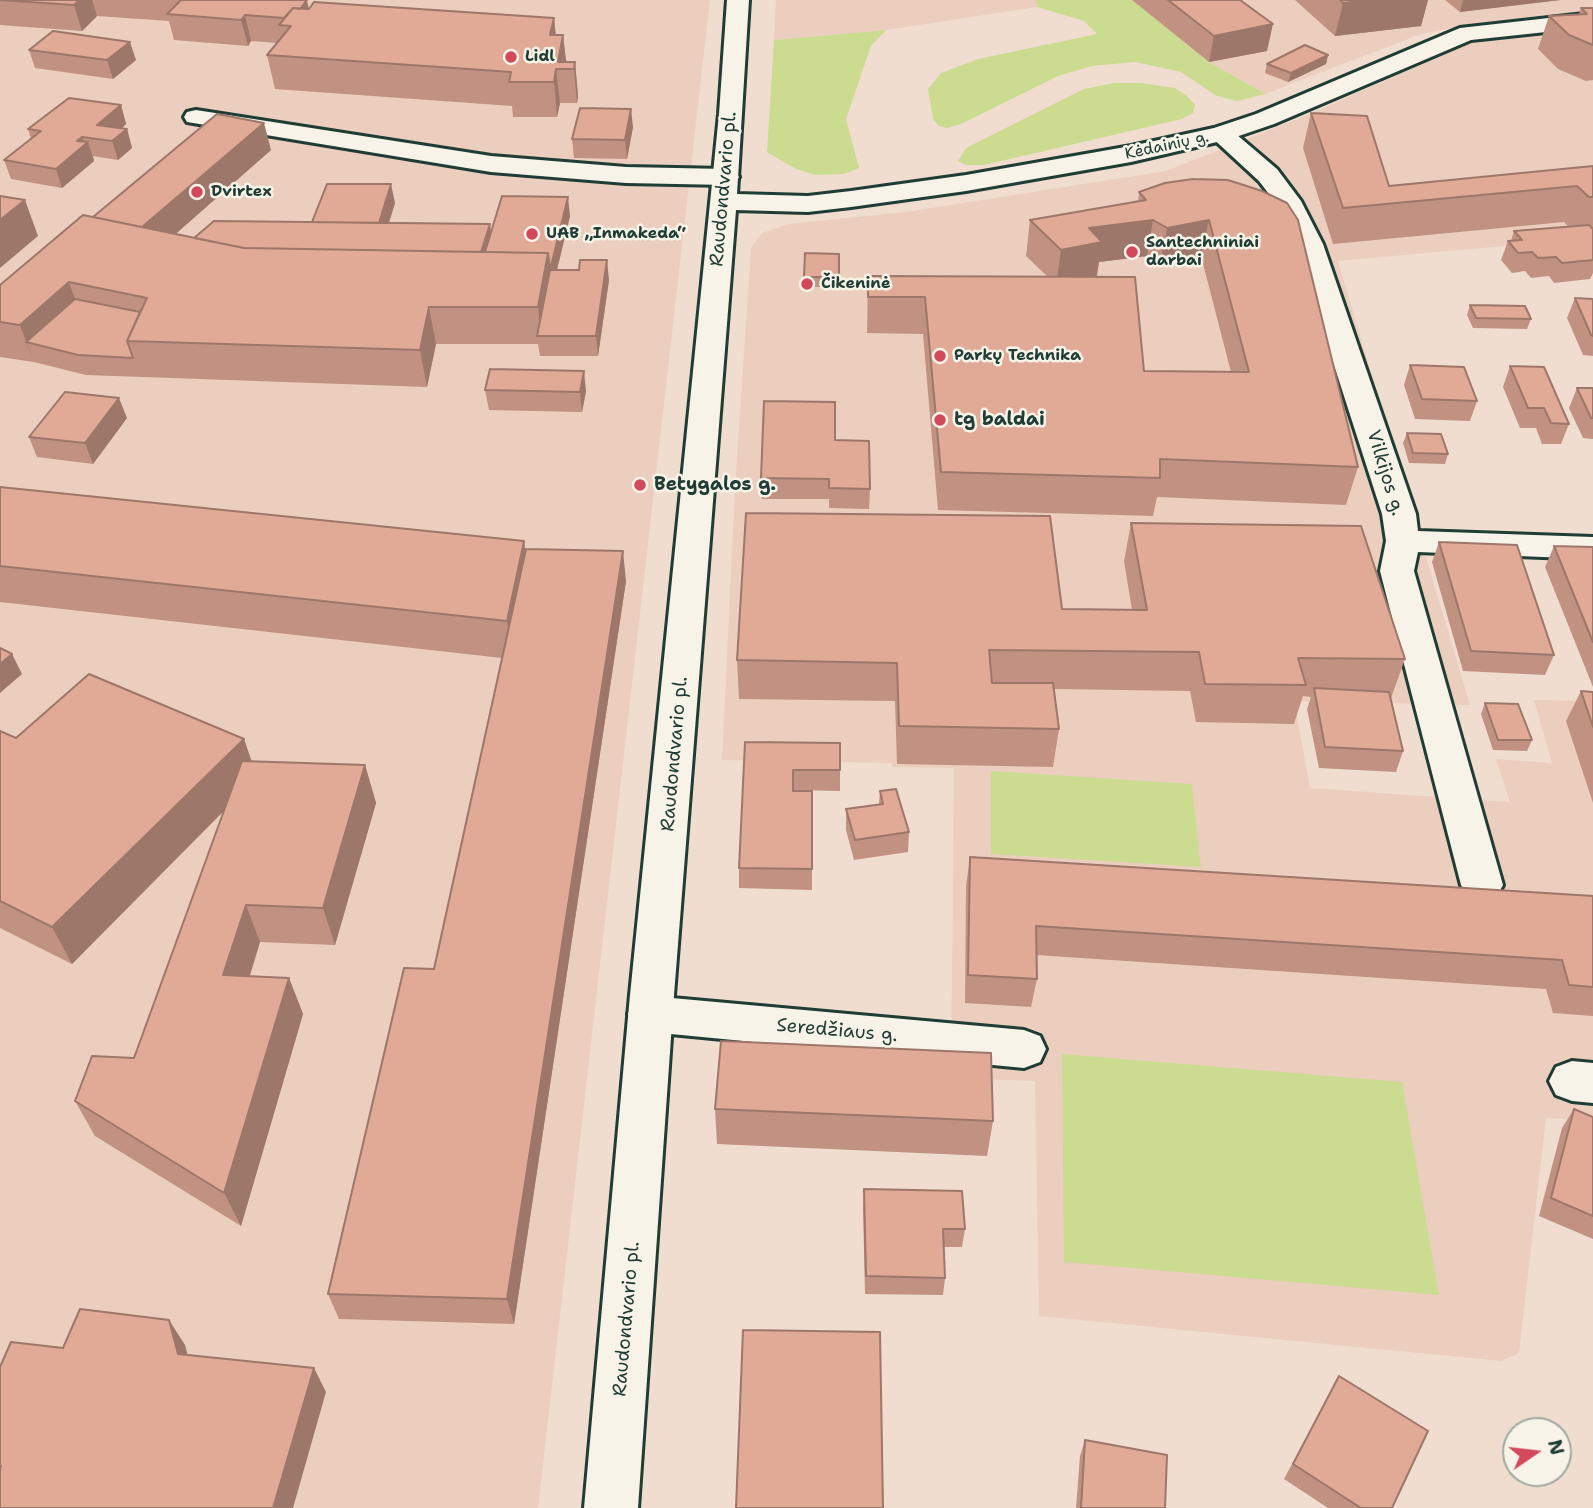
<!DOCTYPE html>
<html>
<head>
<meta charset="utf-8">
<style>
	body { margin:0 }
	#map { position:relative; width:1593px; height:1508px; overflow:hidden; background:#f0ddcf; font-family:"Shantell Sans",sans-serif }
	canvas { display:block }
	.north { position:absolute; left:1502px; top:1417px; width:70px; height:70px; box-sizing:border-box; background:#f7f3e8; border:2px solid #a1aaa0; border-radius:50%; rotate:76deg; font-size:19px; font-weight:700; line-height:28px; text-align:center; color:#1f3d34 }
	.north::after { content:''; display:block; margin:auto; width:24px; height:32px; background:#d1495b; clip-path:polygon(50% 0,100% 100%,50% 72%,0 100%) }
</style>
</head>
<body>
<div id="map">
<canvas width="1593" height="1508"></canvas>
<div class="north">N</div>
</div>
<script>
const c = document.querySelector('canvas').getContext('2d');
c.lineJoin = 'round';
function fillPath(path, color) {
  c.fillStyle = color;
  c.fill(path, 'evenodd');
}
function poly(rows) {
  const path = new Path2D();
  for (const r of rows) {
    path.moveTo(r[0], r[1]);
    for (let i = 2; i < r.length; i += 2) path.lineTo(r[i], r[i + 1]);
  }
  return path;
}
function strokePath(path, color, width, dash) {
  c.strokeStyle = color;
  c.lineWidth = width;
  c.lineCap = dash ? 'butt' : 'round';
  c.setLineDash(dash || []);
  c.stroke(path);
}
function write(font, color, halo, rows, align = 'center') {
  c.font = font + ' "Shantell Sans",sans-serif';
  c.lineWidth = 5;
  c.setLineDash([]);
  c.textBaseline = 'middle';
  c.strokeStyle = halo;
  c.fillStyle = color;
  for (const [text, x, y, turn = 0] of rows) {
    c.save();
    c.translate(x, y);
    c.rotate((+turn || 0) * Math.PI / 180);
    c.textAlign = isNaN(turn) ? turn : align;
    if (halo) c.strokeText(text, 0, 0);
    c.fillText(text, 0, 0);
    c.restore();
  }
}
fillPath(poly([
	[0,0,710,0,538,1508,0,1508],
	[776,0,1036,0,1037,7,886,30,774,40],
	[1132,0,1593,0,1593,10,1479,23,1421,34,1265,94,1209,62],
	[1593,32,1593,238,1338,261,1470,705,1294,701,1310,788,1510,802,1496,759,1552,763,1534,700,1593,701,1593,1121,1546,1118,1519,1353,1501,1361,1039,1316,1035,1081,951,1078,954,768,892,767,892,763,722,760,735,487,751,248,762,233,788,224,906,212,1166,171,1305,116,1470,43,1536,34]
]), '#ebcebe');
fillPath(poly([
	[1036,0,1132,0,1209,62,1265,94,1237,101,1217,96,1181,72,1135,62,1092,66,1058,76,961,124,947,128,939,126,933,119,928,89,941,73,978,59,1097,34,1084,21,1037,7],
	[886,30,871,46,846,119,859,168,844,174,816,175,796,169,767,152,774,40],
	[1114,83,1141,83,1175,88,1186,95,1195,105,1193,113,1182,119,984,165,966,165,958,161,966,148,1084,89],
	[991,771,1192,784,1201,867,991,854],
	[1062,1054,1402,1082,1439,1295,1064,1262]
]), '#cbdc90');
const street = poly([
	[196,110,491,156,626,167,726,169,735,171,739,177,735,183,726,185,626,183,491,172,187,122,184,117,187,112,196,110],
	[1221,126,1230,129,1277,169,1301,201,1323,244,1416,514,1418,531,1593,537,1593,559,1418,552,1414,571,1503,885,1497,896,1482,901,1467,896,1461,885,1380,571,1386,541,1382,514,1295,244,1275,202,1259,181,1208,134,1212,129,1221,126],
	[650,996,1024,1030,1040,1036,1046,1049,1040,1062,1024,1068,650,1032,634,1027,628,1014,634,1001,650,996],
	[1572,1061,1593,1063,1593,1103,1572,1101,1556,1095,1549,1081,1556,1067,1572,1061]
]);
const secondary = poly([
	[727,0,749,0,737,194,808,196,851,191,966,175,1131,146,1214,128,1256,114,1460,28,1593,13,1593,27,1471,40,1274,124,1230,139,1131,162,966,191,851,207,808,212,736,210,674,995,638,1508,584,1508,630,995,719,114,727,0]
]);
strokePath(street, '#1f3d34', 6);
strokePath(secondary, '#1f3d34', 6);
fillPath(street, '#f7f3e8');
fillPath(secondary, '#f7f3e8');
fillPath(poly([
	[0,0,301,0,309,9,554,18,556,35,563,35,566,62,575,62,578,96,577,103,560,103,557,117,513,117,512,106,275,89,267,55,277,43,251,41,248,46,174,40,169,21,97,16,82,31,0,25],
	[1132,0,1240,0,1267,51,1209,62],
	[1295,0,1428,0,1421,26,1335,36],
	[1445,0,1560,0,1460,12],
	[1581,8,1593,8,1593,80,1586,81,1558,69,1538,49,1549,16,1579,14],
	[29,50,136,60,113,79,35,68],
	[1328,55,1326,64,1288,82,1265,73,1267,64],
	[121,105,126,124,121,129,127,129,132,148,118,160,93,156,94,161,62,188,11,179,4,160,31,139,28,129],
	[1311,113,1389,186,1593,166,1593,273,1590,279,1554,283,1549,276,1531,278,1525,271,1512,273,1501,260,1508,241,1511,241,1514,231,1569,227,1564,222,1333,244,1303,148],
	[633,127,627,159,574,158,572,139],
	[271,150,175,234,194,238,312,222,395,203,389,223,491,233,570,216,557,270,609,280,598,356,540,356,538,344,436,344,427,387,86,375,34,362,0,357,0,285,93,217],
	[1193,179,1358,467,1346,505,1157,497,1153,516,938,510,923,334,867,333,868,276,1047,276,1026,256,1030,220,1138,202,1139,192],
	[1147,256,1160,264,1201,256,1231,372,1144,371,1097,276,1099,262],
	[805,253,839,254,839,287,804,287],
	[1575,298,1593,299,1593,356,1583,355,1567,318],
	[1470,305,1531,319,1527,329,1473,328,1467,315],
	[1410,365,1477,401,1470,421,1415,419,1404,385],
	[1510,366,1569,424,1561,444,1542,444,1536,428,1520,428,1503,387],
	[1577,388,1593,388,1593,439,1583,438,1569,408],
	[485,390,586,391,582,412,489,410],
	[127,418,93,464,37,457,29,437],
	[1407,433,1448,454,1445,464,1409,463,1403,443],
	[835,440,870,489,869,509,829,508,829,499,762,499,761,478],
	[0,487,526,549,626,581,514,1324,339,1319,328,1294,434,969,502,658,0,602],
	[1131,523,1405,659,1391,698,1403,751,1396,772,1319,768,1307,709,1311,697,1303,696,1294,724,1196,722,1190,691,1054,689,1059,729,1053,767,897,764,895,701,739,699,737,660,1062,609,1132,610,1124,561],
	[1439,542,1554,655,1545,675,1463,671,1432,562],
	[1554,546,1593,547,1593,687,1545,567],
	[1581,691,1593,692,1593,803,1566,721],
	[1485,703,1532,740,1527,751,1493,750,1481,714],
	[0,731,16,738,244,739,251,761,365,765,376,803,335,945,260,942,250,976,289,978,303,1014,241,1226,95,1136,75,1101,134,1058,224,811,72,964,0,928],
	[745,742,840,743,840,791,793,790,812,791,812,890,739,888,739,868],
	[880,791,909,832,908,852,854,860,846,830,846,809,879,804],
	[970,857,1593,896,1593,1016,1553,1013,1546,989,1036,955,1037,979,1031,1007,965,1003,966,886],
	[715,1109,993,1121,987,1156,717,1144],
	[1574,1109,1593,1117,1593,1239,1539,1216,1562,1128],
	[864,1189,965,1229,962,1247,944,1247,945,1278,943,1295,865,1294,863,1208],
	[1339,1376,1392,1508,1328,1508,1284,1479],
	[1085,1440,1165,1508,1076,1508,1080,1456]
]), '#c19281');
fillPath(poly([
	[79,0,92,0,97,16,82,31,74,5],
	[307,0,312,26,292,18],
	[1370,0,1428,0,1421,26,1335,36,1343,3],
	[1463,0,1560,0,1460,12],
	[245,15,251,41,248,46,241,20],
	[554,18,557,52,550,35],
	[1273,24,1267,51,1209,62,1214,36],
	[563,35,567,69,558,62],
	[130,42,136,60,113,79,107,60],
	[1328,55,1326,64,1288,82,1291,73],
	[575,62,578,96,577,103,574,69],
	[556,69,560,103,557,117,554,82],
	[121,105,126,124,107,141,97,125],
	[631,109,633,127,627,159,625,140],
	[264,123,271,150,145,261,136,233],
	[127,129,132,148,118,160,112,141],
	[82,137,85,145,88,142,94,161,62,188,56,169,77,141],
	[391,184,395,203,380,250,376,231],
	[568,197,570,216,552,290,550,270],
	[25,200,38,236,0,268,0,220],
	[1153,220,1147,256,1099,262,1096,278,1056,286,1061,250,1089,228],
	[1209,220,1201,256,1160,264,1167,228],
	[490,224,494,253,479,260],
	[548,253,552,290,541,336,538,307],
	[607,260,609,280,598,356,596,336],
	[69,282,82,319,26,342,34,362,20,325],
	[429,307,436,344,427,387,420,350],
	[584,371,586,391,582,412,580,392],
	[119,398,127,418,93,464,85,443],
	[524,541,530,579,513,659,507,621],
	[623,551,626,581,514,1324,507,1299],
	[12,654,22,674,0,693,0,664],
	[244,739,257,777,72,964,52,927],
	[365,765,376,803,335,945,323,908],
	[246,905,260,942,238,1012,223,975],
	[289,978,303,1014,241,1226,224,1193],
	[169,1320,185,1345,194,1379,178,1354],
	[314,1368,326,1392,293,1508,273,1508]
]), '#9d7769');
const building = poly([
	[0,0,79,0,74,5,0,0],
	[181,0,307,0,300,9,293,8,284,18,245,15,241,20,167,14,181,0],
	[1168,0,1240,0,1273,24,1214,36,1168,0],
	[1340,0,1370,0,1343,3,1340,0],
	[314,2,554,18,550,35,563,35,558,62,575,62,574,69,556,69,554,82,509,82,511,72,267,55,291,26,279,25,293,8,309,9,314,2],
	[1581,8,1593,8,1593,45,1569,35,1549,16,1587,14,1581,8],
	[53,31,130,42,107,60,29,50,53,31],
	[1305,45,1328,55,1291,73,1267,64,1305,45],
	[69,98,121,105,97,125,127,129,112,141,82,137,77,141,88,142,56,169,4,160,41,131,28,129,69,98],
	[580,108,631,109,625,140,572,139,580,108],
	[1311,113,1367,116,1389,186,1593,166,1593,197,1589,197,1577,186,1343,208,1311,113],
	[217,114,264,123,142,227,93,217,217,114],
	[1193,179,1228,180,1262,191,1287,203,1298,220,1358,467,1160,459,1160,478,941,472,925,297,868,297,868,276,1135,277,1144,371,1249,372,1209,220,1167,228,1153,220,1089,228,1102,242,1061,250,1030,220,1146,200,1139,192,1165,183,1193,179],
	[327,184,391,184,379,223,312,222,327,184],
	[0,196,25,200,0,220,0,196],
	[502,196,568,197,550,270,579,270,580,260,607,260,596,336,537,336,550,270,548,253,485,252,502,196],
	[83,215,244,248,548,253,538,307,429,307,420,350,127,341,147,298,69,282,20,325,0,322,0,285,83,215],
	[214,221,490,224,481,252,244,248,194,238,214,221],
	[1589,225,1593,229,1593,260,1562,263,1556,257,1538,258,1532,252,1518,253,1508,241,1522,240,1514,231,1589,225],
	[805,253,839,254,839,277,804,277,805,253],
	[1575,298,1593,299,1593,336,1591,335,1575,298],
	[75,299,140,312,127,341,133,358,78,355,26,342,75,299],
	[1470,305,1525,306,1531,319,1476,318,1470,305],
	[1410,365,1464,367,1477,401,1422,399,1410,365],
	[1510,366,1544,367,1569,424,1551,423,1544,408,1528,408,1510,366],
	[490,369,584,371,580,392,485,390,490,369],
	[1577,388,1593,388,1593,418,1591,418,1577,388],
	[65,392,119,398,85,443,29,437,65,392],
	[764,401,835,402,835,440,869,441,870,489,829,488,829,479,761,478,764,401],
	[1407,433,1441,434,1448,454,1413,453,1407,433],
	[0,487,524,541,507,621,0,566,0,487],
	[746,513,1050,516,1062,609,1147,610,1131,523,1361,526,1405,659,1298,658,1306,685,1205,684,1199,652,989,650,992,683,1053,683,1059,729,899,726,897,663,737,660,746,513],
	[1439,542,1517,545,1554,655,1471,651,1439,542],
	[1554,546,1593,547,1593,642,1554,546],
	[526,549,623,551,507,1299,328,1294,404,968,434,969,526,549],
	[0,648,12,654,0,664,0,648],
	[89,674,244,739,52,927,0,901,0,731,16,738,89,674],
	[1314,688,1389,692,1403,751,1325,747,1314,688],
	[1581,691,1593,692,1593,727,1581,691],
	[1485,703,1518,704,1532,740,1498,740,1485,703],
	[745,742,840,743,840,770,793,770,793,791,812,791,812,869,739,868,745,742],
	[242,761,365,765,323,908,246,905,223,975,289,978,224,1193,75,1101,92,1056,134,1058,242,761],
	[896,789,909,832,855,840,846,809,883,804,880,791,896,789],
	[970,857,1593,896,1593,987,1569,985,1562,960,1036,926,1037,979,968,975,970,857],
	[721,1041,991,1053,993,1121,715,1109,721,1041],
	[1574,1109,1593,1117,1593,1216,1551,1198,1574,1109],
	[864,1189,962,1191,965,1229,943,1229,945,1278,866,1276,864,1189],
	[80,1309,169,1320,178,1354,314,1368,273,1508,0,1508,0,1469,1,1466,0,1466,0,1367,11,1342,63,1348,80,1309],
	[743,1330,880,1332,883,1508,736,1508,743,1330],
	[1339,1376,1428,1431,1392,1508,1361,1508,1293,1464,1339,1376],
	[1085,1440,1167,1455,1165,1508,1081,1508,1085,1440]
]);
fillPath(building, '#e0aa96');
strokePath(building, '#9d7769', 2);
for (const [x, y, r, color] of [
	[511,57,7,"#d1495b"],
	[197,192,7,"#d1495b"],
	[532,234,7,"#d1495b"],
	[1132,252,7,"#d1495b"],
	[807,284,7,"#d1495b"],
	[940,356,7,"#d1495b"],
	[940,420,7,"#d1495b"],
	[640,485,7,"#d1495b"]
]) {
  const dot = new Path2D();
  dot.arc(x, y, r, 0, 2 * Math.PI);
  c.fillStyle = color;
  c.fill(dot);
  strokePath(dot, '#f7f3e8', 2.5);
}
write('bold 16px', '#1f3d34', '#f7f3e8', [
	["Lidl",525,57],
	["Dvirtex",211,192],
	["UAB „Inmakeda“",546,234],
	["Santechniniai",1146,243],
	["darbai",1146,261],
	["Čikeninė",821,284],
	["Parkų Technika",954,356]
], 'left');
write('16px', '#1f3d34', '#f7f3e8', [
	["Kėdainių g.",1167,146,-12]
]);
write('19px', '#1f3d34', '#f7f3e8', [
	["Raudondvario pl.",724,189,-85],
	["Vilkijos g.",1385,473,73],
	["Raudondvario pl.",675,754,-85],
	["Seredžiaus g.",837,1031,5],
	["Raudondvario pl.",627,1319,-85]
]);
write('bold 19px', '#1f3d34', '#f7f3e8', [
	["tg baldai",954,420],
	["Betygalos g.",654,485]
], 'left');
</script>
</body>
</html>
